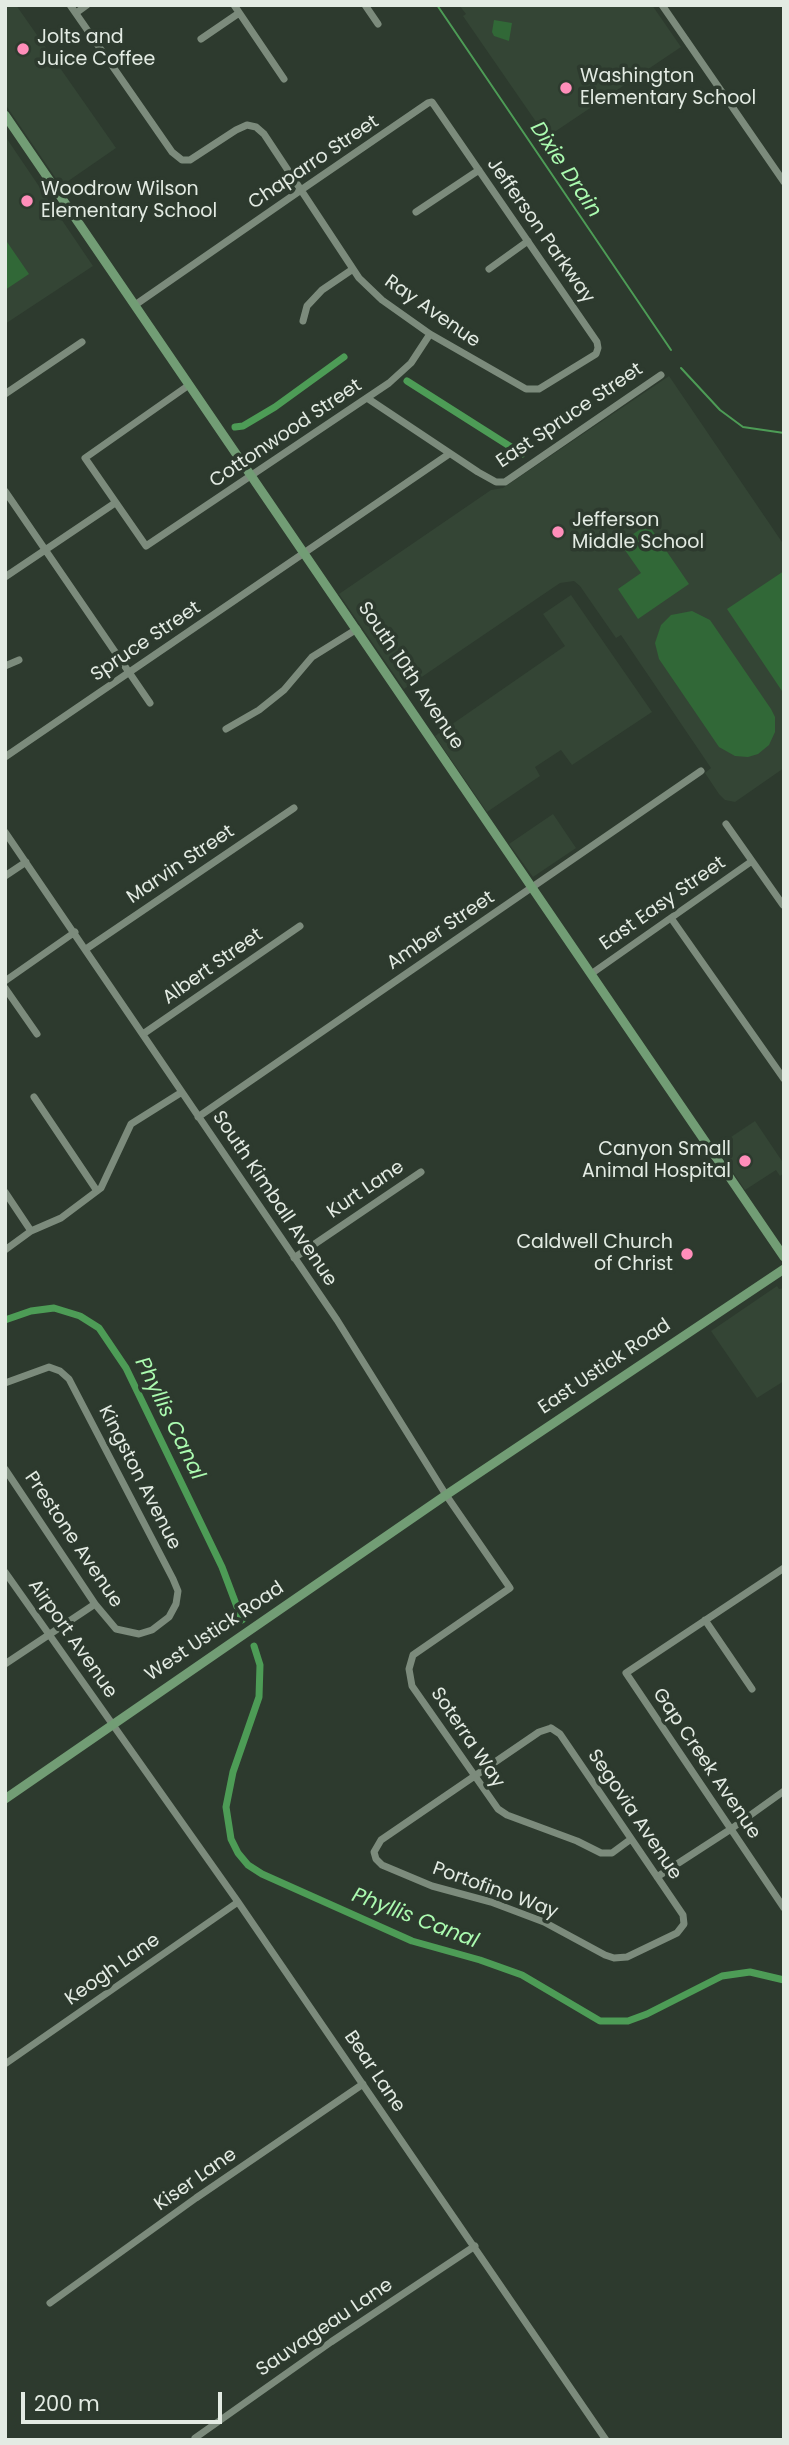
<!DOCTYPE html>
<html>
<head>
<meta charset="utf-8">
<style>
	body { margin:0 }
	#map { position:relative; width:789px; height:2445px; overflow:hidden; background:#2d3a2e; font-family:Poppins,sans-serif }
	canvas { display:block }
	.frame { position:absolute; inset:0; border:7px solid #e3ebe3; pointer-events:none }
	.scale { position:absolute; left:21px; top:2392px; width:201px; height:32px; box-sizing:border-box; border:4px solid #e3ebe3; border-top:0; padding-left:9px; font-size:21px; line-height:24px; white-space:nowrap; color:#e3ebe3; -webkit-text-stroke:5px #2d3a2e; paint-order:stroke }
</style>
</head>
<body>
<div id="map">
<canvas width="789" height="2445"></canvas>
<div class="frame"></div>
<div class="scale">200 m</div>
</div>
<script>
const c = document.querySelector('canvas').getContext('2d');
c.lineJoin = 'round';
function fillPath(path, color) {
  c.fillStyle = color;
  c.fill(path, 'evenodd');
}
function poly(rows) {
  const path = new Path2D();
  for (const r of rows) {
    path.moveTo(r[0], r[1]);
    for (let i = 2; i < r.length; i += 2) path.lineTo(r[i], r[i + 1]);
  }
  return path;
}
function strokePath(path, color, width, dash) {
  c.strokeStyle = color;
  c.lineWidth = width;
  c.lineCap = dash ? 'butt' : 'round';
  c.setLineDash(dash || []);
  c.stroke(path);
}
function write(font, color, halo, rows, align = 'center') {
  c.font = font + ' Poppins,sans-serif';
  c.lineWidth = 7;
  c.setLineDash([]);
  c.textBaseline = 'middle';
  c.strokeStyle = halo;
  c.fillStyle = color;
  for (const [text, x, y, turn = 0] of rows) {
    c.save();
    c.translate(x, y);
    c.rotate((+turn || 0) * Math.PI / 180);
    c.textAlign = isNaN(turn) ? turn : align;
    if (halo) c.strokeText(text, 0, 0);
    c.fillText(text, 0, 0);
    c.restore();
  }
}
fillPath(poly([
	[5,5,16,5,116,148,61,186,5,104],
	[459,5,652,5,681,47,553,133,541,129,463,16,466,14],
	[5,136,93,266,5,324],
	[669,376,784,545,784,768,735,802,725,800,719,794,705,773,711,768,621,635,616,638,580,586,574,581,560,583,404,689,339,594,491,490,503,488],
	[571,595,652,712,572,765,561,750,535,767,540,776,487,812,435,736,565,646,543,614],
	[553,814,576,848,533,877,509,844],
	[755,1121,784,1164,784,1173,780,1176,776,1170,745,1190,716,1147],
	[777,1286,779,1289,784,1288,784,1381,757,1398,711,1331]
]), '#344535');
fillPath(poly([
	[494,20,512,23,509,41,494,36,492,32],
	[5,239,29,274,5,290],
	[648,524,689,584,638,619,618,589,641,573,620,543],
	[784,571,784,694,727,609],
	[692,611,710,620,771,709,775,717,775,732,769,745,758,754,748,757,735,756,719,747,659,659,655,643,661,625,671,615]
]), '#316837');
strokePath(poly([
	[437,5,671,350],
	[681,368,720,410,743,427,784,433]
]), '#4d9c56', 2);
strokePath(poly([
	[407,381,522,454],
	[235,427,243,426,275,407,344,357],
	[5,1320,31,1311,54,1308,80,1316,99,1328,126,1368,222,1567,242,1620],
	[254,1646,260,1665,259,1697,233,1772,226,1807,231,1839,238,1853,248,1865,262,1874,412,1941,480,1960,522,1975,600,2021,628,2021,647,2014,722,1976,750,1972,784,1980]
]), '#4d9c56', 7);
strokePath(poly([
	[70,5,172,152,182,160,190,160,236,130,247,125,256,127,264,134,301,190,359,278,382,300,430,334,526,389,539,389,596,354,598,348,597,342,432,102,428,103,301,190,135,305],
	[234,5,284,79],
	[365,5,378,24],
	[662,5,784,182],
	[76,13,87,5],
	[201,39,239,13],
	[416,212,479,170],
	[489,269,528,241],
	[303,321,307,306,322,290,353,269],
	[189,385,85,458,146,546,389,383,411,363,430,334],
	[5,394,82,342],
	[367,398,478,472,496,482,505,482,661,375],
	[5,491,150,703],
	[5,577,115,503],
	[5,666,19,660],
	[226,729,259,710,284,690,312,657,357,629],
	[5,757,449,454],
	[726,824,783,905],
	[5,832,337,1320,446,1495,510,1588,413,1655,409,1669,412,1686,498,1809,507,1815,577,1841,601,1853,612,1853,631,1839],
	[5,876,26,862],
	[671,918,784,1079],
	[86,949,294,808],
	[591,974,752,861],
	[5,981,75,932],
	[5,988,37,1034],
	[143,1034,300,926],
	[34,1097,97,1191],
	[198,1117,701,771],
	[5,1192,31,1231],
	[5,1250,31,1231,61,1218,101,1188,131,1124,182,1092],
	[294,1258,421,1172],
	[5,1383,49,1367,60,1371,69,1379,173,1579,178,1591,176,1604,169,1617,152,1630,139,1634,116,1629,95,1604,5,1469],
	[784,1568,626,1673,784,1908],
	[5,1572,238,1902,606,2440],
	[705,1620,752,1689],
	[5,1664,95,1604],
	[551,1728,560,1734,683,1915,684,1924,677,1933,627,1957,614,1958,605,1955,544,1922,491,1902,432,1886,382,1865,376,1859,374,1852,381,1840,539,1732,551,1728],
	[657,1877,731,1829,784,1791],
	[5,2064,238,1902],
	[50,2303,196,2198,363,2084],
	[195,2438,331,2342,475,2246]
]), '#7c8b7c', 7);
strokePath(poly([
	[5,115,784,1257],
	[5,1799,446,1495,784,1269]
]), '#729d75', 9);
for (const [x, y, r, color] of [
	[23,49,7,"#ff8eba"],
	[566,88,7,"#ff8eba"],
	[27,201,7,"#ff8eba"],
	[558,532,7,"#ff8eba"],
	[745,1161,7,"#ff8eba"],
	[687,1254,7,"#ff8eba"]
]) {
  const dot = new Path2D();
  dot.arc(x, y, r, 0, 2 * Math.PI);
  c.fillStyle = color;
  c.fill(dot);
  strokePath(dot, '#2d3a2e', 2.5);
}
write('19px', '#e3ebe3', '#2d3a2e', [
	["Jolts and",37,38],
	["Juice Coffee",37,60],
	["Washington",580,77],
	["Elementary School",580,99],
	["Woodrow Wilson",41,190],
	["Elementary School",41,212],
	["Jefferson",572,521],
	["Middle School",572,543],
	["Canyon Small",731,1150,"right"],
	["Animal Hospital",731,1172,"right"],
	["Caldwell Church",673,1243,"right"],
	["of Christ",673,1265,"right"]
], 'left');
write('19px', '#e3ebe3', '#2d3a2e', [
	["Chaparro Street",314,163,-34],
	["Jefferson Parkway",540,231,55],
	["Ray Avenue",432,312,35],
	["East Spruce Street",570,416,-34],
	["Cottonwood Street",286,434,-34],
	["Spruce Street",146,642,-34],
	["South 10th Avenue",410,676,56],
	["Marvin Street",181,865,-34],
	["East Easy Street",663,904,-35],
	["Amber Street",441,931,-34],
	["Albert Street",213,967,-35],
	["Kurt Lane",366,1190,-34],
	["South Kimball Avenue",274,1199,56],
	["East Ustick Road",605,1367,-34],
	["Kingston Avenue",139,1478,63],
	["Prestone Avenue",73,1540,56],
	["West Ustick Road",215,1632,-34],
	["Airport Avenue",72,1639,55],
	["Soterra Way",467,1738,56],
	["Gap Creek Avenue",706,1764,56],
	["Segovia Avenue",634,1815,56],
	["Portofino Way",495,1891,20],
	["Keogh Lane",113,1970,-35],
	["Bear Lane",374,2072,56],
	["Kiser Lane",196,2180,-35],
	["Sauvageau Lane",325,2328,-34]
]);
write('italic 21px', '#abfbb0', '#2d3a2e', [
	["Dixie Drain",565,170,56],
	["Phyllis Canal",169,1419,64],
	["Phyllis Canal",415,1919,21]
]);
</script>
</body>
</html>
